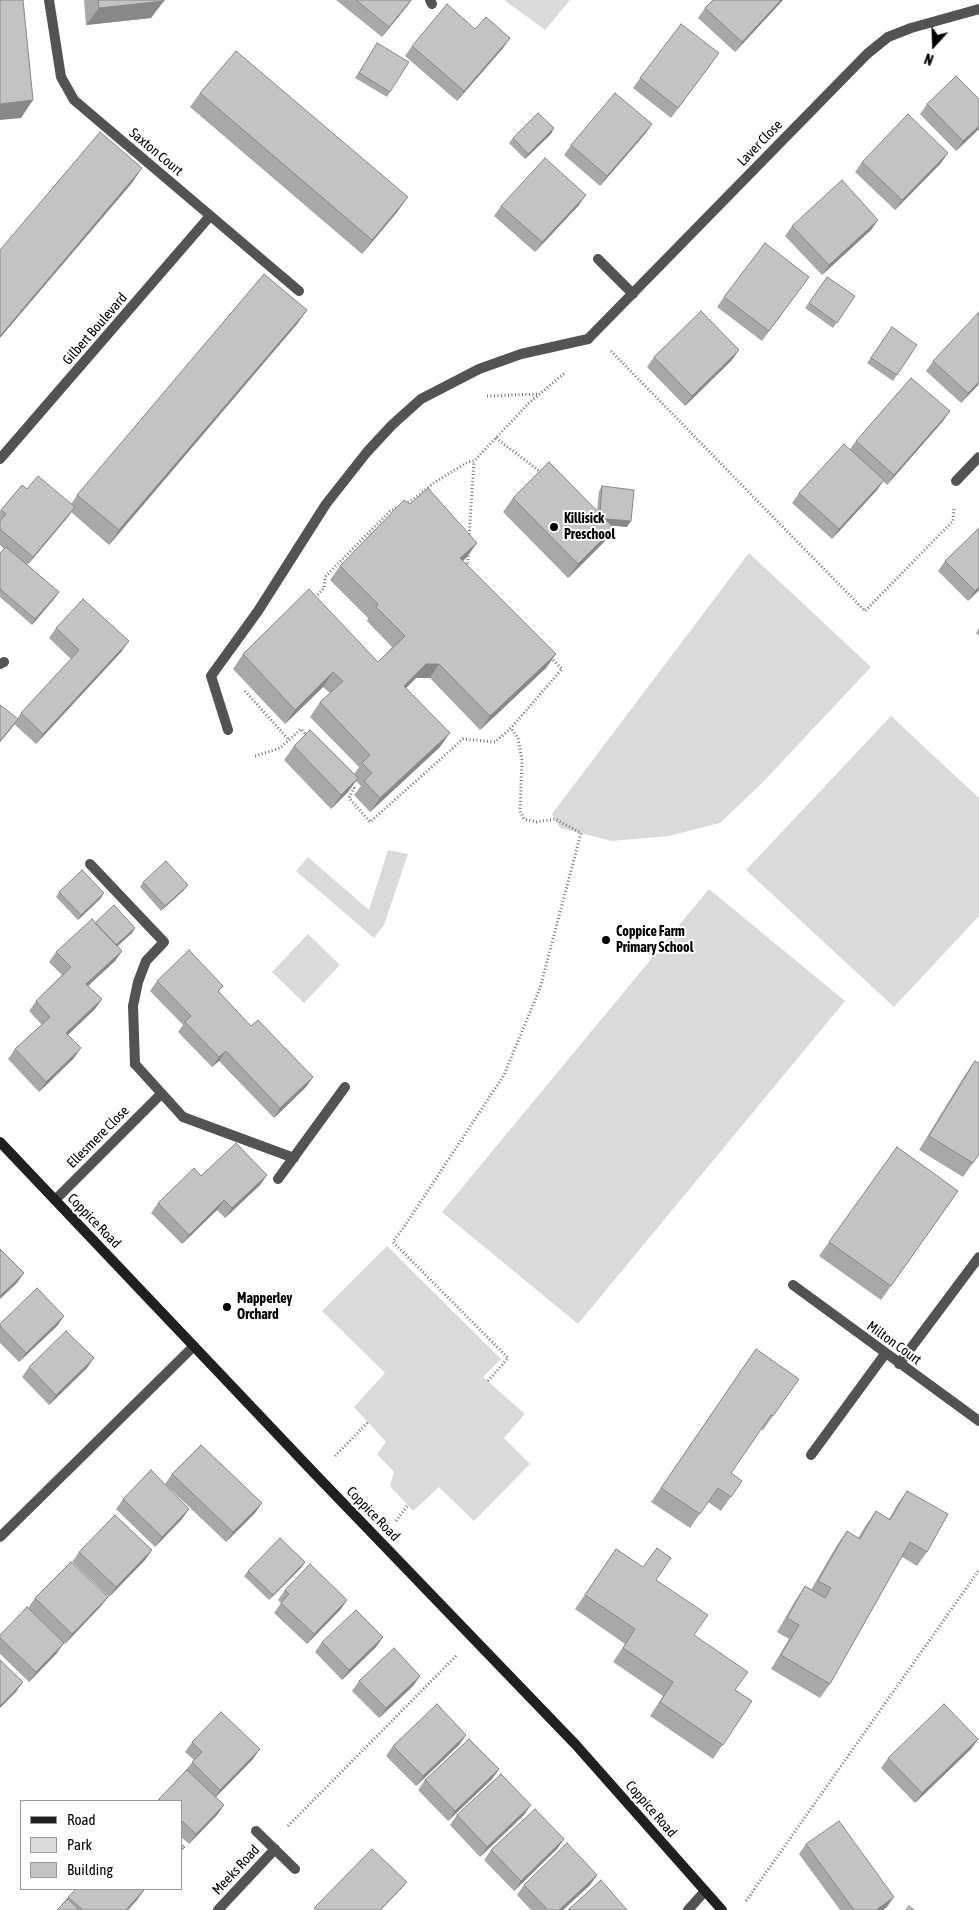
<!DOCTYPE html>
<html>
<head>
<meta charset="utf-8">
<style>
	body { margin:0 }
	#map { position:relative; width:979px; height:1910px; overflow:hidden; background:#fff; font-family:"Asap Condensed",sans-serif }
	canvas { display:block }
	.legend { position:absolute; left:20px; top:1800px; width:162px; height:90px; box-sizing:border-box; background:#fff; border:1px solid #999; margin:0; padding:6px 9px; list-style:none; font-size:15px; color:#000 }
	.legend li { display:flex; align-items:center; gap:10px; height:25px }
	.legend b { width:25px; border:1px solid #999 }
	.north { position:absolute; left:909px; top:20px; width:50px; height:50px; -webkit-text-stroke:4px #fff; paint-order:stroke; rotate:200deg; font-size:14px; font-weight:700; line-height:20px; text-align:center; color:#000 }
	.north::after { content:''; display:block; margin:auto; width:18px; height:22px; background:#000; clip-path:polygon(50% 0,100% 100%,50% 72%,0 100%) }
</style>
</head>
<body>
<div id="map">
<canvas width="979" height="1910"></canvas>
<ul class="legend">
<li><b style="height:6px;background:#202020"></b>Road</li>
<li><b style="height:14px;background:#dadada"></b>Park</li>
<li><b style="height:14px;background:#c3c3c3"></b>Building</li>
</ul>
<div class="north">N</div>
</div>
<script>
const c = document.querySelector('canvas').getContext('2d');
c.lineJoin = 'round';
function fillPath(path, color) {
  c.fillStyle = color;
  c.fill(path, 'evenodd');
}
function poly(rows) {
  const path = new Path2D();
  for (const r of rows) {
    path.moveTo(r[0], r[1]);
    for (let i = 2; i < r.length; i += 2) path.lineTo(r[i], r[i + 1]);
  }
  return path;
}
function strokePath(path, color, width, dash) {
  c.strokeStyle = color;
  c.lineWidth = width;
  c.lineCap = dash ? 'butt' : 'round';
  c.setLineDash(dash || []);
  c.stroke(path);
}
function write(font, color, halo, rows, align = 'center') {
  c.font = font + ' "Asap Condensed",sans-serif';
  c.lineWidth = 4;
  c.setLineDash([]);
  c.textBaseline = 'middle';
  c.strokeStyle = halo;
  c.fillStyle = color;
  for (const [text, x, y, turn = 0] of rows) {
    c.save();
    c.translate(x, y);
    c.rotate((+turn || 0) * Math.PI / 180);
    c.textAlign = isNaN(turn) ? turn : align;
    if (halo) c.strokeText(text, 0, 0);
    c.fillText(text, 0, 0);
    c.restore();
  }
}
fillPath(poly([
	[504,0,570,0,545,30],
	[749,553,871,667,763,782,720,823,669,836,612,841,560,828,552,814],
	[891,716,979,798,979,916,894,1007,746,870],
	[388,850,408,854,384,925,374,938,296,871,308,857,369,910],
	[709,889,845,1001,578,1324,442,1212],
	[308,934,340,965,304,1003,272,972],
	[387,1246,501,1359,483,1377,525,1414,504,1438,530,1464,474,1521,439,1487,413,1511,390,1486,394,1472,377,1454,386,1442,354,1407,385,1373,322,1311]
]), '#dadada');
strokePath(poly([
	[611,351,865,611,953,521,954,507],
	[487,396,538,394],
	[496,438,543,474],
	[469,538,474,461],
	[467,567,469,551],
	[313,600,324,588,325,577,390,511,414,499,435,482,468,462,474,461,529,403,566,372],
	[245,691,289,740],
	[255,756,280,748,301,729,308,737],
	[351,785,354,788,349,798,370,822,463,739,495,742,511,728,562,669,550,657],
	[488,1381,508,1358,393,1242,406,1224,504,1075,540,988,581,833,555,819,537,822,524,819,520,811,522,760,518,738,511,728],
	[335,1456,368,1422],
	[396,1521,408,1505],
	[288,1826,456,1656],
	[746,1901,979,1570]
]), '#757575', 3, [1, 2.5]);
strokePath(poly([
	[430,0,432,4],
	[0,664,4,662],
	[228,730,211,676,258,611,326,504,367,452,392,425,421,399,479,369,521,354,588,339],
	[90,864,164,942,146,961,138,982,133,1006,135,1064],
	[183,1117,294,1158],
	[278,1179,345,1087]
]), '#535353', 10);
strokePath(poly([
	[49,0,61,77,74,100,299,291],
	[598,259,633,294],
	[588,339,867,54,888,37,911,28,979,9],
	[0,459,210,216],
	[956,481,979,457],
	[135,1064,183,1117],
	[55,1200,161,1094],
	[793,1285,979,1421],
	[899,1364,979,1257],
	[811,1455,885,1354],
	[0,1537,194,1346],
	[256,1831,295,1869],
	[218,1910,275,1849],
	[688,1910,705,1891]
]), '#535353', 10);
strokePath(poly([
	[0,1142,316,1475,576,1745,722,1910]
]), '#202020', 10);
fillPath(poly([
	[84,0,164,0,151,18,86,25],
	[336,0,412,0,382,37],
	[783,0,735,52,698,18,705,8],
	[475,29,510,38,503,48,457,101,405,56,412,46],
	[374,48,390,92,387,97,355,78],
	[712,63,671,118,633,88,640,78],
	[200,93,398,211,362,254,190,107],
	[979,99,979,129,956,151,920,114,927,104],
	[652,124,645,134,600,186,564,155,571,145],
	[554,128,551,134,525,159,509,143,513,138],
	[862,162,941,163,895,210,855,172],
	[579,205,535,252,494,216,501,206],
	[878,220,871,230,822,275,785,236,792,226],
	[809,277,762,341,717,307,724,297],
	[827,277,855,296,833,328,805,308],
	[307,310,297,324,109,545,71,512,27,565,59,592,32,625,0,597,0,554,4,549,0,545,0,511,22,485,27,489,71,504,77,495],
	[892,327,917,345,893,381,867,363],
	[654,357,732,360,685,406,647,367],
	[933,361,979,384,961,403,926,371],
	[950,411,943,421,887,485,883,481,877,490,832,539,792,503,799,493,850,449,856,441],
	[602,486,627,527,612,525,604,542,568,578,503,512,513,498,597,510,599,491],
	[467,557,463,561,556,654,546,668,480,730,430,678,416,678,406,688,440,747,370,812,354,795,361,786,356,781,348,792,331,809,284,760,294,746,354,774,359,767,310,717,320,702,330,693,323,687,285,724,233,669,243,654,378,662,392,647,367,621,368,618,330,580,340,566],
	[945,561,979,590,968,601,938,571],
	[56,628,122,651,36,744,14,724,0,742,0,705,17,719,21,713,71,659,49,638],
	[979,628,979,636,976,633],
	[143,882,184,890,161,911,140,887],
	[59,892,104,893,100,899,78,920,56,897],
	[95,923,135,928,132,933,117,946,122,951,115,961,88,986,102,999,95,1009,68,1035,74,1058,39,1092,8,1059,15,1049,42,1025,29,1011,36,1001,62,975,49,962,56,952],
	[157,981,223,986,218,992,251,1026,313,1077,306,1087,274,1118,219,1061,212,1067,178,1032,183,1025,150,991],
	[975,1061,973,1163,963,1177,919,1150,965,1075],
	[897,1147,958,1191,881,1300,819,1256],
	[267,1175,260,1185,225,1218,217,1210,182,1244,151,1213,158,1203,201,1176],
	[64,1316,57,1326,19,1362,0,1343,0,1324],
	[756,1349,799,1379,763,1430,761,1429,731,1473,742,1481,721,1511,708,1502,690,1528,651,1502],
	[29,1367,87,1368,49,1405,22,1377],
	[172,1474,255,1513,226,1542,165,1484],
	[907,1491,927,1552,917,1566,902,1557,830,1684,820,1698,771,1669,789,1639,777,1632,795,1601,805,1586,811,1590,837,1545,847,1531,858,1538,866,1525,876,1511,889,1519,897,1505],
	[123,1499,182,1519,155,1547,116,1509],
	[616,1549,656,1580,694,1635,735,1690,752,1701,713,1759,650,1716,663,1696,613,1662,625,1644,575,1609],
	[152,1550,145,1560,109,1597,72,1562,79,1552],
	[305,1562,301,1568,269,1600,244,1576,248,1571],
	[285,1590,347,1600,340,1610,307,1644,274,1613,281,1603,278,1600],
	[108,1597,100,1607,65,1644,28,1608,35,1598],
	[0,1635,57,1653,29,1682,0,1654],
	[383,1637,376,1647,342,1680,315,1652,322,1642],
	[420,1676,413,1686,379,1718,352,1691,359,1681],
	[466,1735,459,1745,416,1786,386,1756,393,1746],
	[978,1739,971,1749,915,1803,881,1768,888,1758],
	[192,1742,253,1759,216,1797,224,1805,217,1815,189,1844,181,1837,181,1801,157,1801,185,1771,194,1760,185,1752],
	[499,1769,492,1779,448,1821,418,1790,425,1780],
	[457,1815,524,1815,480,1857,450,1825],
	[564,1839,557,1849,514,1891,484,1860,491,1850],
	[806,1844,887,1907,883,1910,840,1910,799,1854],
	[597,1875,590,1885,563,1910,531,1910,517,1895,524,1885],
	[144,1890,137,1900,128,1910,57,1910,68,1897]
]), '#a8a8a8');
fillPath(poly([
	[411,0,408,5,382,37,389,27],
	[781,0,783,0,735,52,742,42],
	[164,1,151,18,86,25,99,8],
	[510,38,503,48,457,101,464,91],
	[33,100,21,118,0,120,0,104],
	[652,124,645,134,600,186,607,176],
	[979,126,979,129,956,151,963,141],
	[554,128,551,134,525,159,528,154],
	[948,153,941,163,895,210,902,200],
	[142,168,132,183,0,338,0,336],
	[586,195,579,205,535,252,542,242],
	[408,197,398,211,362,254,372,240],
	[878,220,871,230,822,275,829,265],
	[307,310,297,324,109,545,119,530],
	[739,350,732,360,685,406,692,396],
	[979,382,979,384,961,403,968,393],
	[950,411,943,421,887,485,894,475],
	[884,480,877,490,832,539,839,529],
	[75,507,68,517,26,567,33,557],
	[599,518,631,521,627,527,595,524],
	[614,528,604,542,568,578,578,564],
	[477,543,467,557,450,572,460,558],
	[979,587,979,590,968,601,975,591],
	[59,592,55,598,32,625,35,619],
	[129,641,122,651,36,744,43,734],
	[556,654,546,668,480,730,490,716],
	[426,664,439,664,430,678,416,678,394,700,404,686],
	[333,672,323,687,285,724,295,710],
	[18,719,11,729,0,742,0,741],
	[450,733,440,747,370,812,380,798],
	[358,778,348,792,331,809,341,795],
	[188,885,184,890,161,911,165,906],
	[104,893,100,899,78,920,81,915],
	[135,928,132,933,109,954,112,949],
	[122,951,115,961,79,994,86,984],
	[102,999,95,1009,59,1043,66,1033],
	[81,1048,74,1058,39,1092,46,1082],
	[226,1051,219,1061,212,1067,219,1057],
	[313,1077,306,1087,274,1118,280,1108],
	[267,1175,260,1185,225,1218,232,1208],
	[224,1200,217,1210,182,1244,189,1235],
	[24,1273,17,1283,0,1299,0,1296],
	[64,1316,57,1326,19,1362,26,1353],
	[94,1358,87,1368,49,1405,56,1395],
	[262,1503,255,1513,226,1542,233,1532],
	[189,1509,182,1519,155,1547,162,1537],
	[152,1550,145,1560,109,1597,116,1587],
	[305,1562,301,1568,269,1600,273,1595],
	[108,1597,100,1607,65,1644,72,1634],
	[347,1600,340,1610,307,1644,314,1634],
	[383,1637,376,1647,342,1680,349,1670],
	[64,1643,57,1653,29,1682,36,1672],
	[420,1676,413,1686,379,1718,386,1708],
	[23,1682,16,1692,0,1708,0,1706],
	[466,1735,459,1745,416,1786,423,1776],
	[978,1739,971,1749,915,1803,922,1793],
	[260,1749,253,1759,213,1800,220,1790],
	[499,1769,492,1779,448,1821,455,1811],
	[224,1805,217,1815,189,1844,196,1834],
	[531,1805,524,1815,480,1857,487,1847],
	[564,1839,557,1849,514,1891,521,1881],
	[597,1875,590,1885,563,1910,559,1910],
	[407,1882,403,1887,381,1910,380,1910],
	[144,1890,137,1900,128,1910,126,1910],
	[894,1897,887,1907,883,1910,876,1910]
]), '#888');
const building = poly([
	[0,0,23,0,33,100,0,104,0,0],
	[98,0,164,0,164,1,99,8,98,0],
	[356,0,411,0,389,27,356,0],
	[713,0,781,0,742,42,705,8,713,0],
	[447,4,475,29,486,17,510,38,464,91,412,46,447,4],
	[681,24,719,53,678,108,640,78,681,24],
	[377,43,409,62,390,92,359,73,377,43],
	[236,51,408,197,372,240,200,93,236,51],
	[956,76,979,99,979,126,963,141,927,104,956,76],
	[615,93,652,124,607,176,571,145,615,93],
	[538,113,554,128,528,154,513,138,538,113],
	[908,114,948,153,902,200,862,162,908,114],
	[100,132,142,168,0,336,0,250,100,132],
	[545,158,586,195,542,242,501,206,545,158],
	[842,180,878,220,829,265,792,226,842,180],
	[765,243,809,277,769,331,724,297,765,243],
	[264,274,307,310,119,530,77,495,264,274],
	[827,277,855,296,837,323,809,303,827,277],
	[701,311,739,350,692,396,654,357,701,311],
	[979,312,979,382,968,393,933,361,979,312],
	[892,327,917,345,897,375,871,358,892,327],
	[911,378,950,411,894,475,856,441,911,378],
	[844,444,884,480,839,529,799,493,844,444],
	[549,462,614,528,578,564,513,498,549,462],
	[38,476,75,507,33,557,0,529,0,521,6,514,1,510,22,485,27,489,38,476],
	[602,486,634,490,631,521,606,519,600,513,602,486],
	[428,488,477,543,460,558,556,654,490,716,439,664,426,664,404,686,450,733,380,798,364,781,372,773,362,763,370,755,320,702,343,681,333,672,295,710,243,654,309,589,378,662,405,636,376,607,378,604,340,566,404,500,410,504,428,488],
	[979,528,979,587,975,591,945,561,979,528],
	[6,547,59,592,35,619,0,589,0,553,6,547],
	[83,599,129,641,43,734,21,713,79,650,56,628,83,599],
	[0,705,18,719,0,741,0,705],
	[310,730,358,778,341,795,294,746,310,730],
	[166,861,188,885,165,906,143,882,166,861],
	[82,870,104,893,81,915,59,892,82,870],
	[114,905,135,928,116,945,95,923,114,905],
	[92,919,122,951,86,984,102,999,66,1033,81,1048,46,1082,15,1049,50,1017,36,1001,71,967,56,952,92,919],
	[189,950,223,986,218,991,251,1026,258,1020,313,1077,280,1108,226,1051,219,1057,185,1022,191,1016,157,981,189,950],
	[975,1061,979,1063,979,1154,973,1163,929,1136,975,1061],
	[236,1143,267,1175,232,1208,224,1200,189,1235,158,1203,194,1168,201,1176,236,1143],
	[897,1147,958,1191,891,1286,829,1242,897,1147],
	[0,1249,24,1273,0,1296,0,1249],
	[37,1288,64,1316,26,1353,0,1326,0,1324,37,1288],
	[66,1331,94,1358,56,1395,29,1367,66,1331],
	[756,1349,799,1379,773,1416,771,1415,731,1473,742,1481,731,1497,718,1488,700,1514,661,1488,756,1349],
	[201,1445,262,1503,233,1532,172,1474,201,1445],
	[151,1470,189,1509,162,1537,123,1499,151,1470],
	[907,1491,948,1514,927,1552,910,1542,830,1684,781,1655,799,1625,787,1618,805,1586,825,1598,831,1588,818,1581,847,1531,860,1539,876,1511,890,1520,907,1491],
	[115,1515,152,1550,116,1587,79,1552,115,1515],
	[280,1538,305,1562,273,1595,248,1571,280,1538],
	[657,1548,671,1558,656,1580,708,1615,694,1635,748,1672,735,1690,752,1701,723,1745,660,1702,673,1682,623,1648,635,1629,585,1595,616,1549,643,1567,657,1548],
	[71,1562,108,1597,72,1634,35,1598,71,1562],
	[310,1564,347,1600,314,1634,281,1603,289,1594,285,1590,310,1564],
	[27,1607,64,1643,36,1672,0,1638,0,1635,27,1607],
	[356,1610,383,1637,349,1670,322,1642,356,1610],
	[394,1648,420,1676,386,1708,359,1681,394,1648],
	[0,1660,23,1682,0,1706,0,1660],
	[437,1704,466,1735,423,1776,393,1746,437,1704],
	[944,1704,978,1739,922,1793,888,1758,944,1704],
	[221,1712,260,1749,220,1790,192,1762,202,1752,192,1742,221,1712],
	[469,1739,499,1769,455,1811,425,1780,469,1739],
	[187,1770,224,1805,196,1834,181,1820,181,1801,161,1801,159,1799,187,1770],
	[501,1774,531,1805,487,1847,457,1815,501,1774],
	[535,1809,564,1839,521,1881,491,1850,535,1809],
	[839,1821,894,1897,876,1910,854,1910,806,1844,839,1821],
	[567,1843,597,1875,559,1910,548,1910,524,1885,567,1843],
	[181,1844,185,1847,181,1851,181,1844],
	[372,1849,407,1882,380,1910,317,1910,314,1908,372,1849],
	[601,1880,627,1910,568,1910,601,1880],
	[76,1889,142,1889,144,1890,126,1910,83,1910,68,1897,76,1889],
	[68,1899,79,1910,57,1910,68,1899],
	[909,1906,914,1910,906,1910,909,1906]
]);
fillPath(building, '#c3c3c3');
strokePath(building, '#888', 1);
for (const [x, y, r, color] of [
	[554,527,5,"#000"],
	[606,940,5,"#000"],
	[227,1307,5,"#000"]
]) {
  const dot = new Path2D();
  dot.arc(x, y, r, 0, 2 * Math.PI);
  c.fillStyle = color;
  c.fill(dot);
  strokePath(dot, '#fff', 2);
}
write('14px', '#000', '#fff', [
	["Laver Close",760,143,-46],
	["Saxton Court",156,152,40],
	["Gilbert Boulevard",95,329,-49],
	["Ellesmere Close",98,1137,-45],
	["Coppice Road",94,1221,46],
	["Milton Court",894,1343,36],
	["Coppice Road",373,1514,46],
	["Coppice Road",651,1809,49],
	["Meeks Road",236,1870,-47]
]);
write('bold 14px', '#000', '#fff', [
	["Killisick",564,519],
	["Preschool",564,535],
	["Coppice Farm",616,932],
	["Primary School",616,948],
	["Mapperley",237,1299],
	["Orchard",237,1315]
], 'left');
</script>
</body>
</html>
